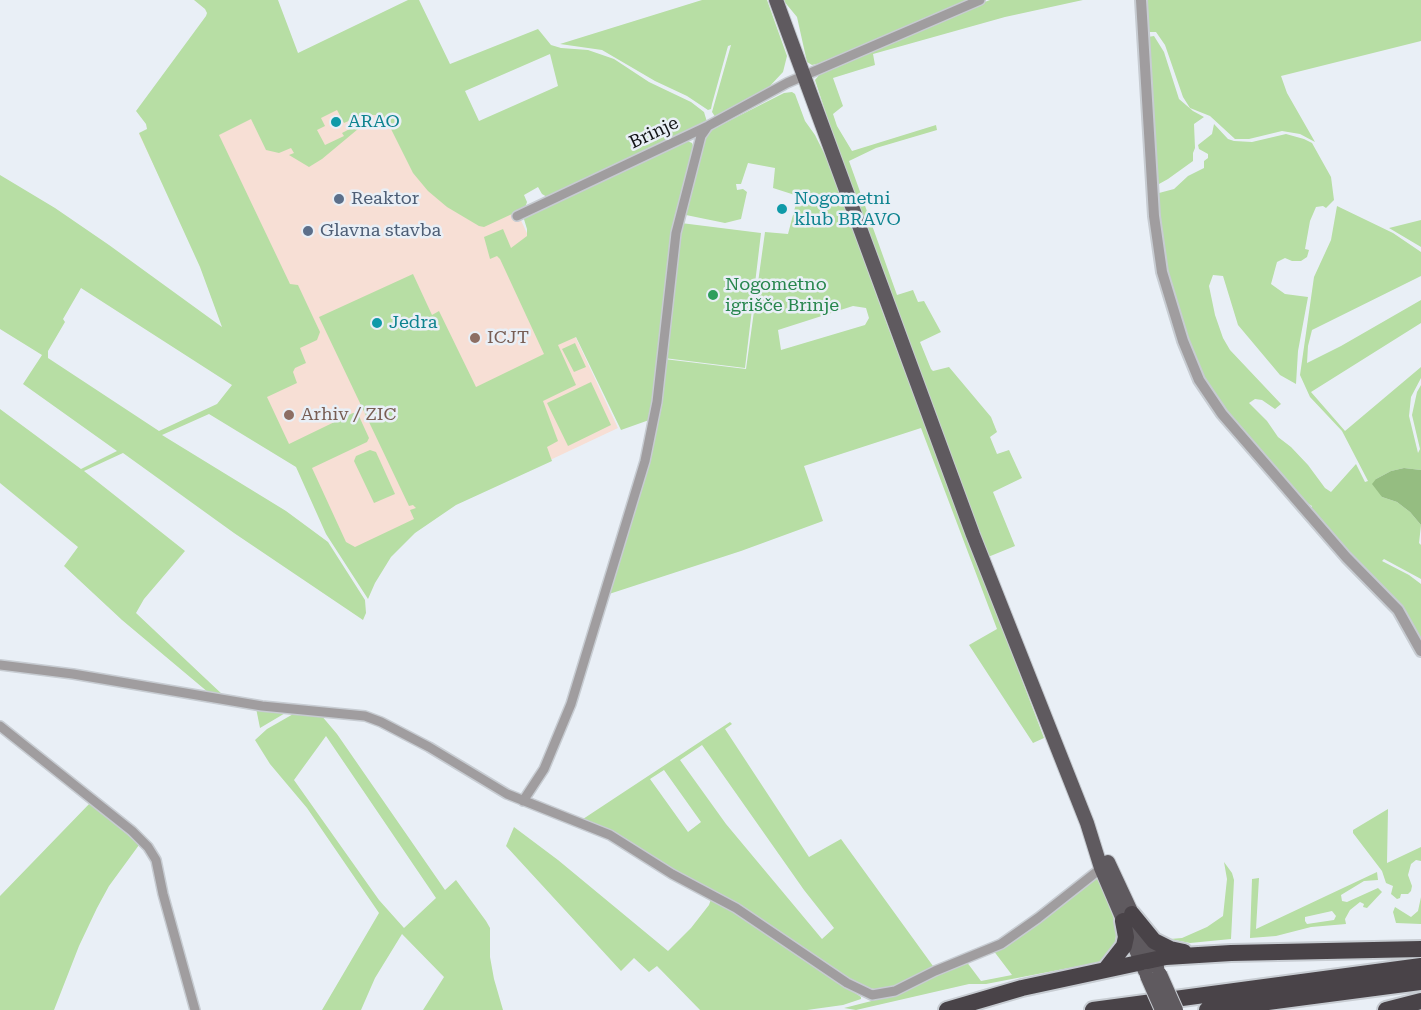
<!DOCTYPE html>
<html>
<head>
<meta charset="utf-8">
<style>
	body { margin:0 }
	canvas { display:block; background:#e9eff6 }
</style>
</head>
<body>
<canvas width="1421" height="1010"></canvas>
<script>
const c = document.querySelector('canvas').getContext('2d');
c.lineJoin = 'round';
function fillPath(path, color) {
  c.fillStyle = color;
  c.fill(path, 'evenodd');
}
function poly(rows) {
  const path = new Path2D();
  for (const r of rows) {
    path.moveTo(r[0], r[1]);
    for (let i = 2; i < r.length; i += 2) path.lineTo(r[i], r[i + 1]);
  }
  return path;
}
function strokePath(path, color, width, dash) {
  c.strokeStyle = color;
  c.lineWidth = width;
  c.lineCap = dash ? 'butt' : 'round';
  c.setLineDash(dash || []);
  c.stroke(path);
}
function write(font, color, halo, rows, align = 'center') {
  c.font = font + ' "Roboto Serif",serif';
  c.lineWidth = 5;
  c.setLineDash([]);
  c.textBaseline = 'middle';
  c.strokeStyle = halo;
  c.fillStyle = color;
  for (const [text, x, y, turn = 0] of rows) {
    c.save();
    c.translate(x, y);
    c.rotate((+turn || 0) * Math.PI / 180);
    c.textAlign = isNaN(turn) ? turn : align;
    if (halo) c.strokeText(text, 0, 0);
    c.fillText(text, 0, 0);
    c.restore();
  }
}
fillPath(poly([
	[418,0,618,428,342,558,139,134]
]), '#f7dfd5');
fillPath(poly([
	[194,0,278,0,298,53,408,0,419,0,450,64,538,29,551,45,561,48,588,50,614,59,649,82,691,102,704,112,707,122,547,197,542,194,538,187,524,195,527,202,525,208,484,227,479,226,447,207,428,191,413,173,387,121,379,115,362,115,344,123,337,110,321,118,325,126,317,130,325,145,344,136,342,133,363,122,358,129,322,159,309,167,289,155,294,153,291,148,279,153,266,150,251,119,219,135,290,284,298,285,320,332,317,340,300,348,306,363,295,368,293,372,297,383,267,397,289,444,353,413,358,414,369,438,367,442,312,468,346,542,355,547,414,519,410,510,416,508,413,505,409,506,319,317,413,274,432,315,439,311,476,387,544,354,500,259,497,256,490,259,484,237,503,229,511,248,527,236,527,229,523,216,685,140,692,143,694,148,673,232,652,419,621,430,576,337,558,345,576,385,543,401,558,441,547,447,552,461,456,505,415,533,391,557,375,583,368,599,326,534,296,467,209,414,162,435,286,511,328,542,365,600,366,613,363,620,234,533,123,453,84,471,185,551,144,599,136,613,224,696,209,693,122,620,64,566,78,547,0,483,0,409,81,469,117,451,23,384,42,355,0,329,0,175,55,208,109,245,222,327,200,267,139,133,147,129,146,124,136,111,206,16,207,13,205,9],
	[550,54,558,86,479,121,465,91],
	[81,288,232,385,217,404,159,431,48,358,48,351,65,322,63,319],
	[702,0,767,0,787,56,783,72,769,87,758,95,716,118,712,112,731,45,728,46,712,104,711,109,708,110,687,96,655,81,602,50,560,44],
	[783,0,973,0,863,48,854,48,849,54,835,60,812,65,807,62,797,17],
	[990,0,1083,0,1005,17,873,54,875,65,833,78,843,106,833,114,837,126,852,151,936,125,937,130,876,148,849,161,897,295,913,290,918,302,924,301,941,332,920,342,931,369,933,371,949,367,991,417,997,432,990,437,997,454,1009,450,1022,478,993,492,1015,546,988,557,924,387,922,376,916,364,853,196,815,80,820,74,961,11],
	[1144,0,1421,0,1421,41,1281,76,1287,93,1315,142,1300,134,1282,131,1249,139,1235,139,1210,116,1190,108,1183,97,1165,45,1156,32,1148,32],
	[1154,36,1164,52,1179,99,1193,111,1204,117,1194,124,1195,148,1193,153,1193,161,1168,179,1159,184,1156,174,1148,43,1148,37],
	[792,92,795,94,805,121,815,135,828,161,888,327,1044,738,1033,743,969,645,997,629,921,428,804,466,823,521,741,551,606,595,622,544,664,359,746,369,765,232,788,234,798,196,773,188,775,168,748,163,741,184,736,184,737,190,743,189,747,192,741,219,725,223,686,215,684,209,704,140,713,129,784,93],
	[853,306,866,308,869,318,865,325,781,350,778,330],
	[1214,124,1228,139,1234,141,1252,142,1286,134,1304,139,1312,143,1331,177,1334,200,1326,208,1323,206,1316,207,1310,221,1305,249,1309,250,1307,257,1301,261,1292,261,1285,258,1277,262,1271,284,1285,294,1308,297,1298,351,1296,384,1280,375,1238,325,1223,276,1213,275,1209,286,1215,315,1223,338,1230,350,1281,404,1275,409,1262,400,1255,399,1249,403,1267,421,1278,437,1291,447,1308,465,1325,488,1331,492,1356,464,1365,482,1368,481,1342,431,1310,397,1300,375,1314,277,1331,240,1337,206,1393,233,1421,252,1421,276,1312,330,1308,346,1307,363,1341,346,1421,300,1421,323,1311,392,1345,431,1421,367,1421,378,1411,397,1409,416,1418,453,1420,449,1412,415,1417,392,1421,385,1421,470,1404,468,1391,471,1376,479,1382,497,1397,502,1410,512,1421,525,1419,543,1421,545,1421,579,1384,559,1382,561,1409,575,1421,584,1421,642,1311,510,1312,506,1301,499,1218,403,1198,370,1174,302,1166,263,1157,202,1159,193,1174,189,1188,176,1204,168,1204,161,1208,158,1208,154,1199,149,1198,145,1212,134],
	[1421,220,1421,247,1389,228],
	[681,223,761,233,745,368,664,358],
	[575,343,586,367,574,372,562,349],
	[591,382,611,425,568,446,547,403],
	[370,450,376,452,395,494,374,503,354,461,356,456],
	[256,708,287,712,260,728],
	[295,713,321,715,337,734,445,890,456,880,486,921,490,928,490,957,494,979,503,1010,423,1010,444,977,402,934,375,978,361,1010,322,1010,379,913,307,808,270,764,255,740,267,729],
	[326,736,436,898,404,928,379,900,294,780],
	[730,722,732,724,725,729,809,857,841,839,933,966,905,982,884,990,865,988,854,983,606,829,583,819],
	[702,745,804,890,834,928,822,939,726,824,680,760],
	[664,770,701,822,688,832,650,779],
	[91,802,139,845,109,886,97,908,79,946,54,1010,0,1010,0,896],
	[1388,809,1387,863,1421,847,1421,861,1416,860,1411,864,1408,875,1412,886,1411,891,1408,894,1401,894,1400,898,1397,899,1391,894,1393,886,1386,883,1382,871,1353,833,1353,830],
	[514,827,558,860,668,951,691,928,709,905,711,899,749,921,861,997,861,999,843,1005,807,1010,700,1010,657,966,649,972,634,958,621,971,506,846],
	[1224,862,1232,873,1234,880,1231,939,1190,943,1170,939,1182,938,1207,927,1223,916,1227,879],
	[1377,872,1378,880,1364,881,1341,895,1342,901,1347,902,1378,888,1382,892,1367,908,1363,907,1364,904,1360,902,1350,910,1345,919,1346,924,1311,927,1276,936,1250,938,1252,879,1259,878,1256,929],
	[1332,911,1336,916,1334,920,1307,924,1305,921,1305,917],
	[1095,878,1099,879,1117,927,1115,944,1111,955,1100,962,986,984,969,984,856,1010,844,1008,899,994,966,961,981,981,1012,975,993,950],
	[1421,897,1421,924,1396,923,1393,912,1395,907,1411,917,1418,911]
]), '#b7dea4');
fillPath(poly([
	[1404,468,1421,470,1421,525,1410,512,1397,502,1382,497,1372,484,1376,479,1391,471]
]), '#95bd81');
const minor = poly([
	[517,216,708,126,787,83,980,0],
	[0,665,73,674,262,706,365,716,381,722,429,747,507,794,610,835,672,874,736,908,847,983,872,995,895,991,935,971,1001,944,1038,918,1104,866],
	[0,726,132,831,148,847,156,860,163,894,195,1010],
	[523,801,544,769,571,704,645,461,657,402,676,233,701,136,708,126]
]);
const tertiary = poly([
	[1141,0,1154,216,1162,272,1183,341,1199,380,1222,414,1346,557,1398,610,1421,651]
]);
const primary = poly([
	[776,0,973,535,1087,823,1101,868,1145,971],
	[1108,862,1157,967]
]);
const motorway = poly([
	[1132,914,1154,941,1170,949,1184,952],
	[1106,969,1124,946,1126,937,1123,921],
	[947,1010,1022,988,1166,957,1231,953,1421,949],
	[1093,1010,1421,966],
	[1207,1010,1421,982],
	[1386,1010,1421,1001]
]);
strokePath(minor, '#c7ccd2', 12);
strokePath(tertiary, '#c7ccd2', 14);
strokePath(primary, '#c7ccd2', 16);
strokePath(motorway, '#c7ccd2', 20);
strokePath(minor, '#a09d9f', 9);
strokePath(tertiary, '#a09d9f', 10);
strokePath(primary, '#5f5a5f', 14);
strokePath(motorway, '#494348', 16);
const primaryBridge = poly([
	[1160,974,1176,1010],
	[1147,976,1162,1010]
]);
strokePath(primaryBridge, '#c7ccd2', 16, []);
strokePath(primaryBridge, '#5f5a5f', 14);
for (const [x, y, r, color] of [
	[336,122,6,"#0f9aa8"],
	[339,199,6,"#5c6f8a"],
	[782,209,6,"#0f9aa8"],
	[308,231,6,"#5c6f8a"],
	[713,295,6,"#2e9e5b"],
	[377,323,6,"#0f9aa8"],
	[475,338,6,"#8d6e63"],
	[289,415,6,"#8d6e63"]
]) {
  const dot = new Path2D();
  dot.arc(x, y, r, 0, 2 * Math.PI);
  c.fillStyle = color;
  c.fill(dot);
  strokePath(dot, '#e9eff6', 2);
}
write('18px', '#0d838f', '#e9eff6', [
	["ARAO",348,122],
	["Nogometni",794,199],
	["klub BRAVO",794,220],
	["Jedra",389,323]
], 'left');
write('18px', '#121416', '#e9eff6', [
	["Brinje",654,133,-25]
]);
write('18px', '#4e5e75', '#e9eff6', [
	["Reaktor",351,199],
	["Glavna stavba",320,231]
], 'left');
write('18px', '#27864d', '#e9eff6', [
	["Nogometno",725,285],
	["igrišče Brinje",725,306]
], 'left');
write('18px', '#785e54', '#e9eff6', [
	["ICJT",487,338],
	["Arhiv / ZIC",301,415]
], 'left');
</script>
</body>
</html>
